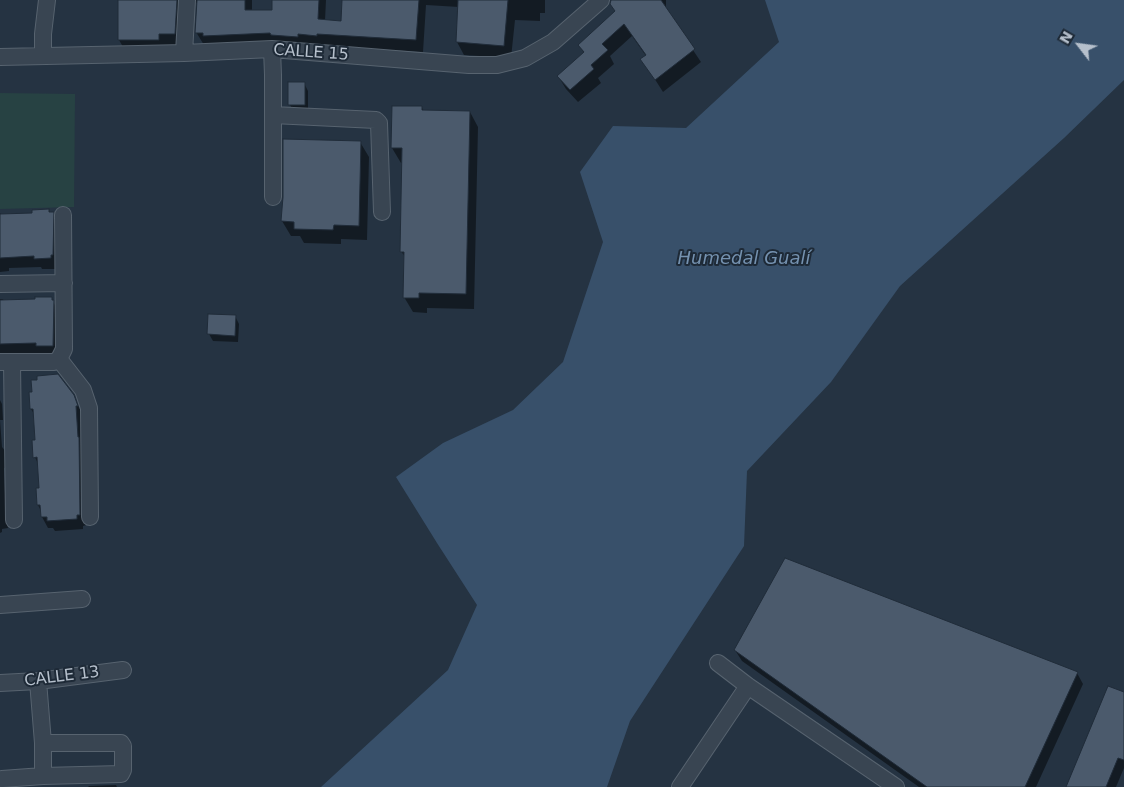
<!DOCTYPE html>
<html>
<head>
<meta charset="utf-8">
<style>
	body { margin:0 }
	#map { position:relative; width:1124px; height:787px; overflow:hidden; background:#253342; font-family:"DejaVu Sans",sans-serif }
	canvas { display:block }
	.north { position:absolute; left:1054px; top:20px; width:50px; height:50px; -webkit-text-stroke:4px #1e2a37; paint-order:stroke; rotate:300deg; font-size:14px; font-weight:700; line-height:20px; text-align:center; color:#b6c0cc }
	.north::after { content:''; display:block; margin:auto; width:18px; height:22px; background:#b6c0cc; clip-path:polygon(50% 0,100% 100%,50% 72%,0 100%) }
</style>
</head>
<body>
<div id="map">
<canvas width="1124" height="787"></canvas>
<div class="north">N</div>
</div>
<script>
const c = document.querySelector('canvas').getContext('2d');
c.lineJoin = 'round';
function fillPath(path, color) {
  c.fillStyle = color;
  c.fill(path, 'evenodd');
}
function poly(rows) {
  const path = new Path2D();
  for (const r of rows) {
    path.moveTo(r[0], r[1]);
    for (let i = 2; i < r.length; i += 2) path.lineTo(r[i], r[i + 1]);
  }
  return path;
}
function strokePath(path, color, width, dash) {
  c.strokeStyle = color;
  c.lineWidth = width;
  c.lineCap = dash ? 'butt' : 'round';
  c.setLineDash(dash || []);
  c.stroke(path);
}
function write(font, color, halo, rows, align = 'center') {
  c.font = font + ' "DejaVu Sans",sans-serif';
  c.lineWidth = 4;
  c.setLineDash([]);
  c.textBaseline = 'middle';
  c.strokeStyle = halo;
  c.fillStyle = color;
  for (const [text, x, y, turn = 0] of rows) {
    c.save();
    c.translate(x, y);
    c.rotate((+turn || 0) * Math.PI / 180);
    c.textAlign = isNaN(turn) ? turn : align;
    if (halo) c.strokeText(text, 0, 0);
    c.fillText(text, 0, 0);
    c.restore();
  }
}
fillPath(poly([
	[0,93,75,94,74,207,0,209]
]), '#274243');
fillPath(poly([
	[765,0,1124,0,1124,80,1064,138,900,286,831,382,747,471,744,546,630,721,607,787,321,787,448,670,477,605,437,543,396,477,443,443,513,410,563,362,603,242,580,172,613,126,686,128,779,42]
]), '#38506a');
fillPath(poly([
	[119,0,252,0,252,11,273,11,273,0,326,0,325,21,342,22,343,0,545,0,545,13,540,13,540,21,515,20,511,58,464,55,457,42,459,7,426,5,423,52,324,46,204,45,196,32,197,3,195,2,182,46,126,52,119,40],
	[612,0,666,0,666,10,701,62,663,92,642,59,646,56,632,36,610,56,614,64,598,78,601,83,578,102,566,89,558,76,584,53,579,45,616,12],
	[304,83,308,91,308,112,294,112,290,105],
	[422,108,424,111,470,112,478,127,474,309,427,308,427,313,413,312,404,297,405,257,401,251,403,163,401,163,392,148],
	[360,142,369,157,367,240,341,239,341,244,304,243,300,236,291,236,282,221,284,197],
	[49,210,50,213,53,213,59,224,57,269,42,269,41,267,9,268,9,271,0,272,0,213,2,216,34,214],
	[51,298,59,312,58,357,0,358,0,299,3,299,4,301],
	[210,315,235,316,239,324,238,342,213,341,209,334],
	[73,395,83,416,86,525,83,526,83,529,55,531,53,528,48,528,42,517,41,511,38,505,37,490,40,489,38,464,35,457,36,441,34,414,31,409],
	[0,400,2,404,3,420,0,420,2,447,6,452,7,468,4,468,5,494,9,501,7,516,8,528,2,529,2,532,0,533],
	[735,650,1077,673,1083,684,1036,787,919,787,742,661],
	[1124,693,1124,768,1116,787,1068,787],
	[116,785,117,787,88,787,89,786]
]), '#0007');
const building = poly([
	[118,0,177,0,175,34,159,34,159,40,118,40,118,0],
	[197,0,245,0,245,10,272,10,272,0,319,0,318,19,341,21,342,0,419,0,416,40,317,34,317,36,298,34,298,37,271,35,270,33,203,36,203,33,195,33,197,0],
	[458,0,508,0,504,46,456,42,458,0],
	[611,0,661,0,695,49,655,80,640,59,646,55,624,24,602,44,608,50,591,65,594,69,570,90,557,76,584,52,578,45,615,11,610,4,611,0],
	[288,82,305,82,305,105,288,105,288,82],
	[392,106,422,106,422,110,470,111,466,294,419,293,419,298,403,298,404,252,400,252,402,148,391,148,392,106],
	[283,139,361,141,359,226,334,225,333,230,294,229,294,222,281,221,283,197,283,139],
	[49,209,49,212,54,212,53,255,51,255,51,258,34,259,34,256,0,258,0,214,32,213,32,210,49,209],
	[35,297,52,297,52,300,54,300,53,346,36,346,36,343,0,344,0,300,35,299,35,297],
	[208,314,236,315,235,336,207,334,208,314],
	[58,374,74,395,78,406,76,406,78,437,79,437,80,515,77,515,77,519,47,521,47,517,41,517,40,505,37,505,36,488,39,488,37,457,33,458,32,440,35,440,34,425,33,409,30,409,29,392,32,392,31,380,37,380,37,376,58,374],
	[785,558,1078,672,1025,787,927,787,734,650,785,558],
	[1108,686,1124,692,1124,760,1118,758,1106,787,1066,787,1108,686]
]);
fillPath(building, '#4b5a6c');
strokePath(building, '#202c39', 1);
const minor = poly([
	[272,49,273,75,273,197],
	[184,53,187,0],
	[43,56,43,34,47,0],
	[0,57,184,53,272,49,469,65,497,65,525,58,553,42,601,0],
	[273,115,376,120,379,123,382,212],
	[0,284,64,283],
	[59,359,83,390,89,408,90,517],
	[0,362,54,362,59,359,64,349,63,215],
	[12,362,14,520],
	[0,605,82,599],
	[718,663,748,686,896,787],
	[0,683,38,681,123,670],
	[43,776,43,743],
	[2,779,43,776,121,774,123,770,123,746,121,743,43,743,38,681],
	[680,787,748,686]
]);
strokePath(minor, '#57636f', 18);
strokePath(minor, '#394552', 16);
write('16px', '#b6c0cc', '#1e2a37', [
	["CALLE 15",311,53,4],
	["CALLE 13",62,677,-7]
]);
write('italic 18px', '#7592b0', '#1e2a37', [
	["Humedal Gualí",744,259]
]);
</script>
</body>
</html>
